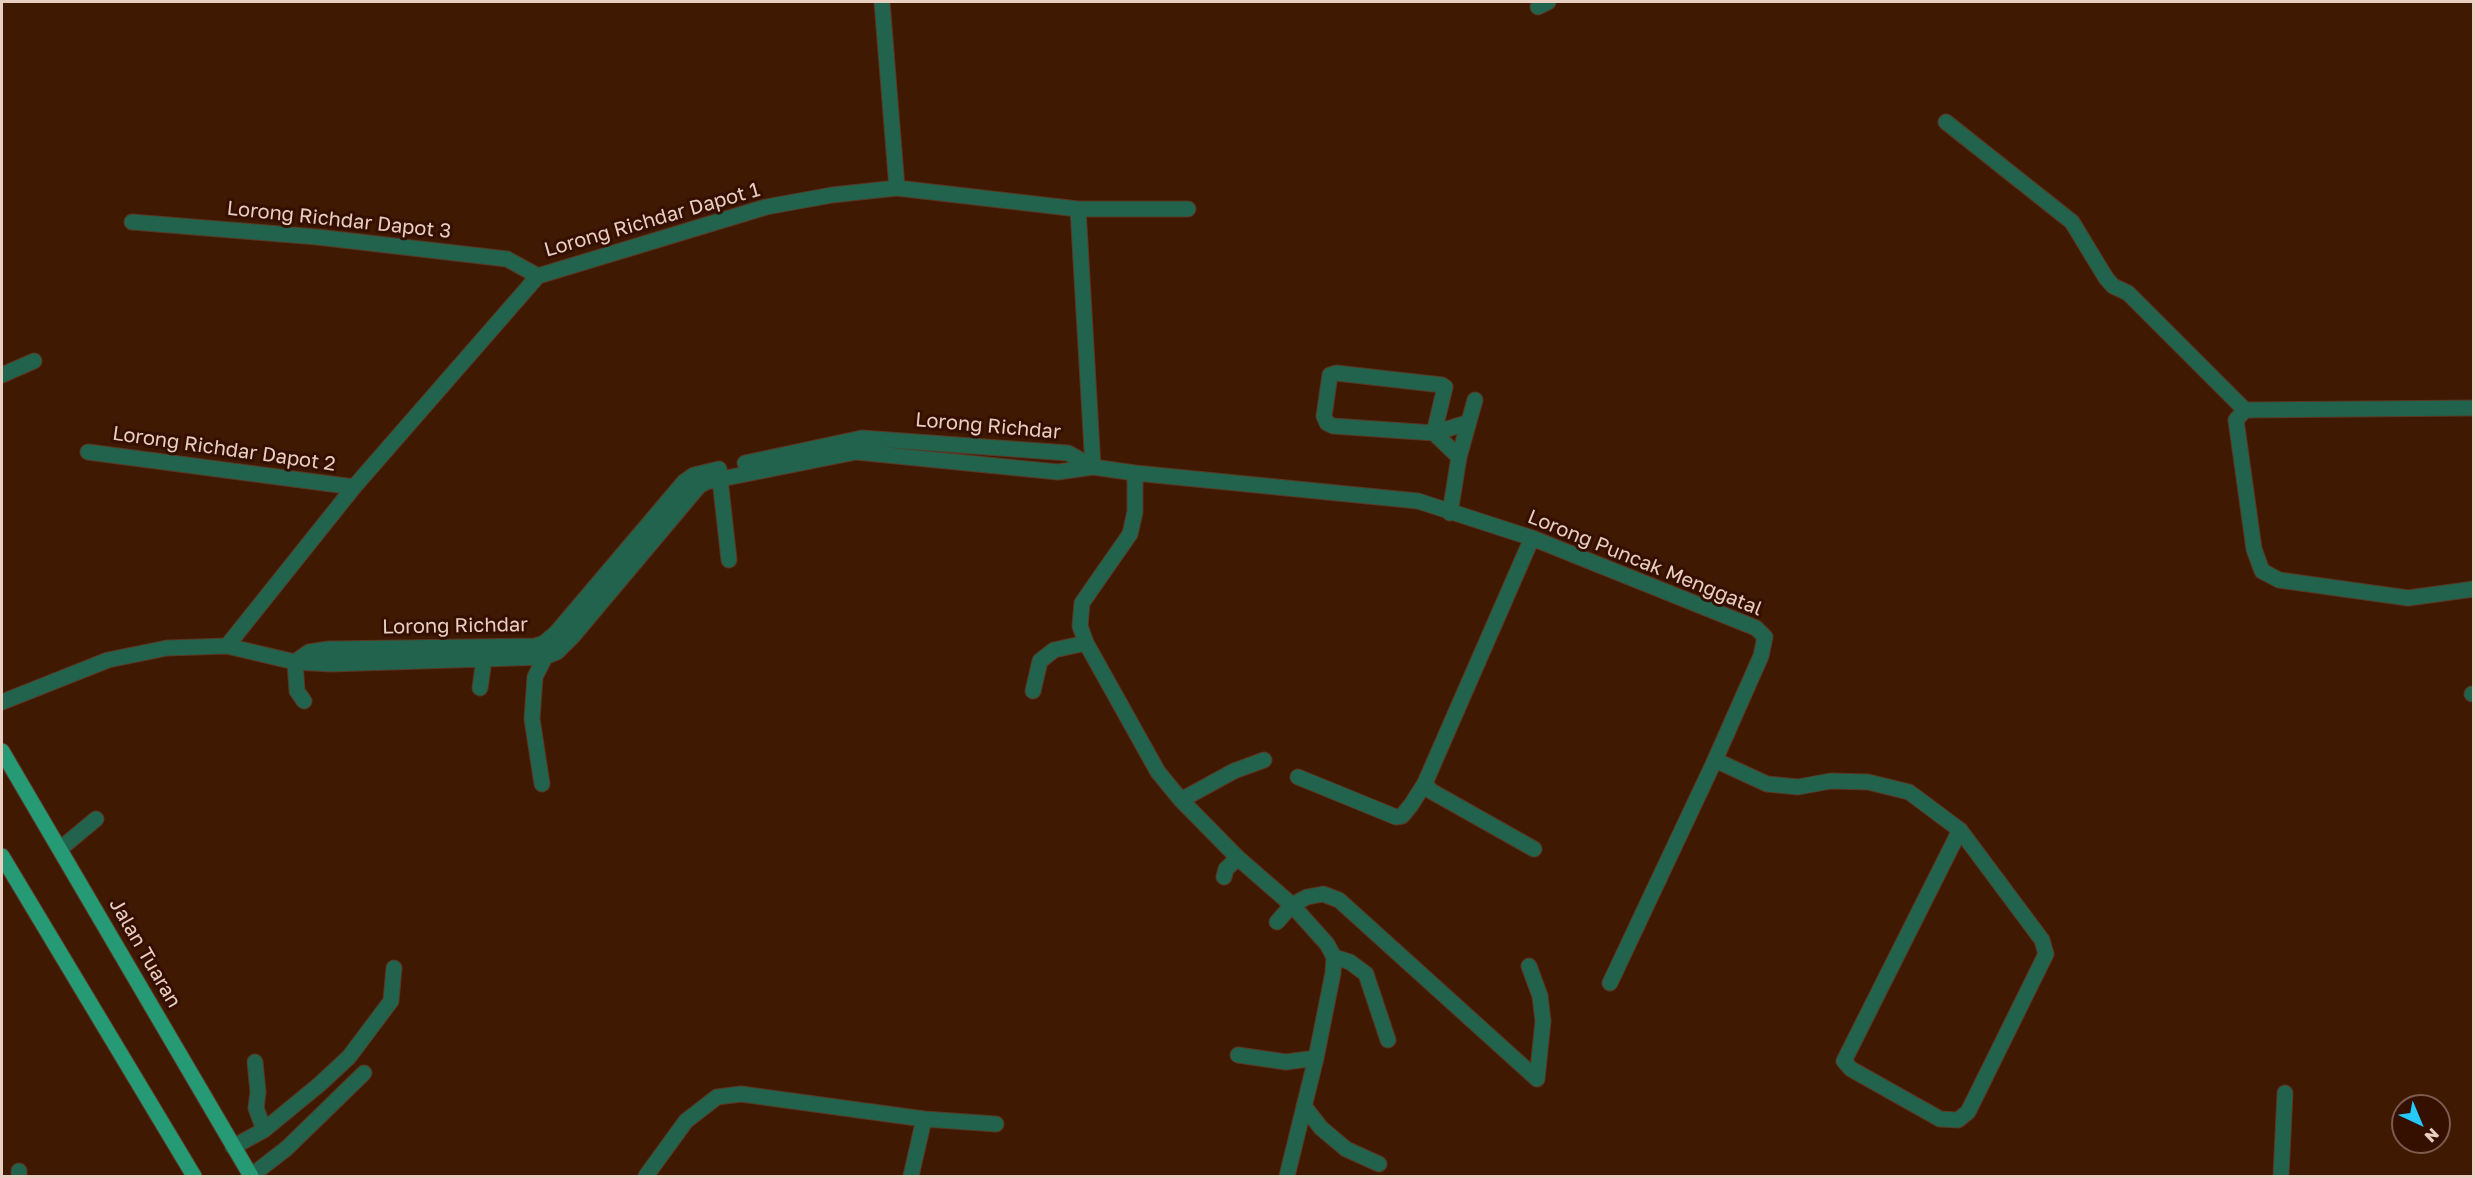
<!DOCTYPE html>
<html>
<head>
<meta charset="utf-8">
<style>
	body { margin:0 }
	#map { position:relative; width:2475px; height:1178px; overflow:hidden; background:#401903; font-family:"Golos Text",sans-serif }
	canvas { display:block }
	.frame { position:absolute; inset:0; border:3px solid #e9cec2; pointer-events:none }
	.north { position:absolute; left:2391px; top:1094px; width:60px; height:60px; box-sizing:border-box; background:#350f00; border:2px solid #7d5b4e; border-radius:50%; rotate:136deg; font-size:16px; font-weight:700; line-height:24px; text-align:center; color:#e9cec2 }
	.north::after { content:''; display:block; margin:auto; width:21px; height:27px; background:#25c9fe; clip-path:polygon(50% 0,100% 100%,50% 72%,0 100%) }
</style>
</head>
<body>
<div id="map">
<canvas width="2475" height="1178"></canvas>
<div class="frame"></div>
<div class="north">N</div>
</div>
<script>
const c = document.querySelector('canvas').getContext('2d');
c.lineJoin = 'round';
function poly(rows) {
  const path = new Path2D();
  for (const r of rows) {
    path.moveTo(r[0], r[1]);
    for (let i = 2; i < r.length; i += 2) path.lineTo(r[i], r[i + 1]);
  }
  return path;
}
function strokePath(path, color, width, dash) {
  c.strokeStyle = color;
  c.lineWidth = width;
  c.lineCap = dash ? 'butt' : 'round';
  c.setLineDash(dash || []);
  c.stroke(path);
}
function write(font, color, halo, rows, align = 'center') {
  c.font = font + ' "Golos Text",sans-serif';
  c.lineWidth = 6;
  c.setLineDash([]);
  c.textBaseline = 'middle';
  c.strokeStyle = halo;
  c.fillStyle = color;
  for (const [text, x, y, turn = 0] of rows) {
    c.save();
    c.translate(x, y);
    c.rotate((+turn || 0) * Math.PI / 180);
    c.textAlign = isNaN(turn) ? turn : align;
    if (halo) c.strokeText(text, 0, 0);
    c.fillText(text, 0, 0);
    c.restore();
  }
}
const minor = poly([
	[882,2,897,188],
	[1538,7,1548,2],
	[1946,122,2072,222,2106,278,2113,286,2128,293,2245,410],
	[1078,209,1093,467],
	[132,222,317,237,507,259,538,276],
	[2,375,34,361],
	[2474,408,2245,410,2236,420,2254,549,2262,571,2279,580,2408,598,2474,589],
	[1434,433,1445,387,1442,385,1336,373,1330,375,1324,416,1327,423,1333,426,1434,433,1459,457],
	[1434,433,1467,423],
	[88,452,354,487],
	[745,463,862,438,1068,453,1093,467],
	[1135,473,1135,512,1130,534,1082,603,1080,626,1086,643,1158,772,1181,800,1238,858,1292,905,1327,944,1334,957,1333,973,1316,1058,1287,1176],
	[720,479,729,560],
	[1450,513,1459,457,1475,400],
	[1532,538,1425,783,1431,791,1534,849],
	[227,646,354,487,538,276,766,207,832,195,897,188,1078,209,1188,209],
	[480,688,484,660],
	[1033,691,1040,661,1054,650,1086,643],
	[2472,694,2474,694],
	[304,701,297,691,295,662,309,652,329,649,535,646,544,643,556,633,684,482,694,475,719,469],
	[2,702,108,660,167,648,227,646,295,662,331,664,545,657,557,652,573,636,699,486,706,482,856,452,1058,472,1093,467,1135,473,1418,501,1532,538,1756,628,1765,637,1761,656,1715,760,1610,983],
	[1715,760,1767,784,1798,787,1831,781,1868,782,1909,792,1960,830,2042,940,2046,954,1968,1112,1958,1120,1940,1119,1851,1069,1844,1061,1960,830],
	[1298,777,1396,817,1402,816,1411,805,1425,783],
	[542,784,532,719,535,677,545,657],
	[1181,800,1234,771,1264,760],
	[60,849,96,819],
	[1224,877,1226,869,1238,858],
	[1277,922,1292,905,1307,897,1323,894,1339,900,1537,1079],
	[1334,957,1350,962,1366,974,1388,1040],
	[1529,966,1540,996,1543,1021,1537,1079],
	[1238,1055,1286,1062,1316,1058],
	[255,1062,258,1092,256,1108,264,1130],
	[1304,1106,1321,1128,1346,1149,1379,1164],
	[924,1119,996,1124],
	[233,1147,264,1130,320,1084,349,1057,391,1001,394,968],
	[19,1176,19,1171],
	[251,1176,287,1148,364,1073],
	[646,1176,686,1121,717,1097,741,1094,924,1119,911,1176],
	[2281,1176,2285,1093]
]);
const major = poly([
	[2,751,251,1176],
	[2,856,194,1176]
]);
strokePath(minor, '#5b3622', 17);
strokePath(major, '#5b3622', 17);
strokePath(minor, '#21634c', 15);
strokePath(major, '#259a75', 15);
write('20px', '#e9cec2', '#350f00', [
	["Lorong Richdar Dapot 3",339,220,6],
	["Lorong Richdar Dapot 1",652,220,-16],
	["Lorong Richdar",988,426,5],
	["Lorong Richdar Dapot 2",224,449,8],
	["Lorong Puncak Menggatal",1645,563,22],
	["Lorong Richdar",455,626,-1],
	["Jalan Tuaran",145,953,60]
]);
</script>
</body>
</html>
